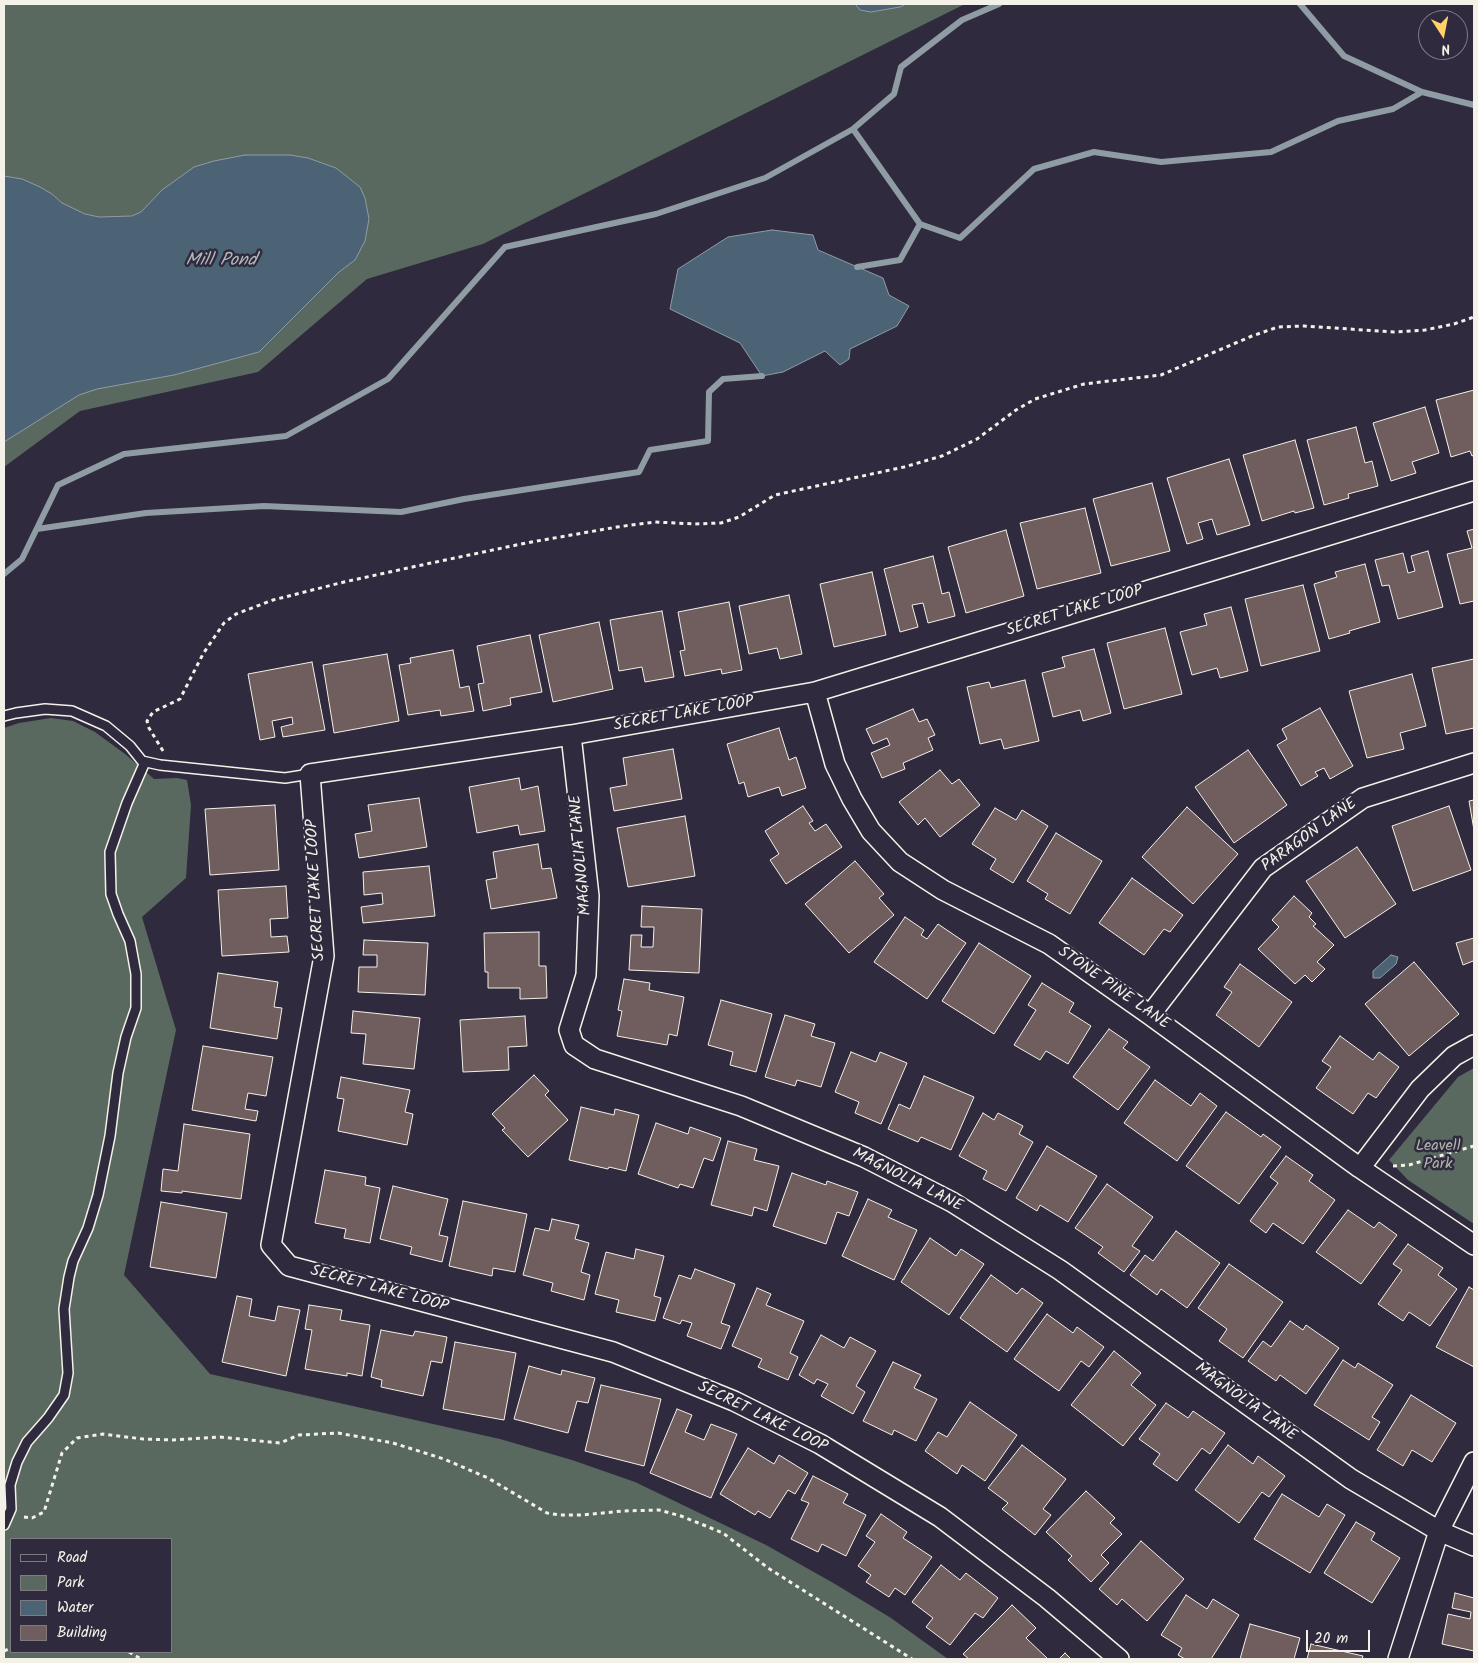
<!DOCTYPE html>
<html>
<head>
<meta charset="utf-8">
<style>
	body { margin:0 }
	#map { position:relative; width:1478px; height:1663px; overflow:hidden; background:#2f2a3d; font-family:Kalam,sans-serif }
	canvas { display:block }
	.frame { position:absolute; inset:0; border:5px solid #f4f1e8; pointer-events:none }
	.legend { position:absolute; left:10px; top:1538px; width:162px; height:115px; box-sizing:border-box; background:#2f2a3d; border:1px solid #7e7a81; margin:0; padding:6px 9px; list-style:none; font-size:15px; color:#f4f1e8 }
	.legend li { display:flex; align-items:center; gap:10px; height:25px }
	.legend b { width:25px; border:1px solid #7e7a81 }
	.north { position:absolute; left:1418px; top:10px; width:50px; height:50px; box-sizing:border-box; background:#2f2a3d; border:1px solid #7e7a81; border-radius:50%; rotate:169deg; font-size:14px; font-weight:700; line-height:20px; text-align:center; color:#f4f1e8 }
	.north::after { content:''; display:block; margin:auto; width:18px; height:22px; background:#ffd166; clip-path:polygon(50% 0,100% 100%,50% 72%,0 100%) }
	.scale { position:absolute; left:1306px; top:1630px; width:64px; height:22px; box-sizing:border-box; border:2px solid #f4f1e8; border-top:0; padding-left:6px; font-size:15px; line-height:18px; white-space:nowrap; color:#f4f1e8; -webkit-text-stroke:4px #2f2a3d; paint-order:stroke }
</style>
</head>
<body>
<div id="map">
<canvas width="1478" height="1663"></canvas>
<div class="frame"></div>
<ul class="legend">
<li><b style="height:6px;background:#2f2a3d"></b>Road</li>
<li><b style="height:14px;background:#5a695f"></b>Park</li>
<li><b style="height:14px;background:#4c6376"></b>Water</li>
<li><b style="height:14px;background:#705d5d"></b>Building</li>
</ul>
<div class="north">N</div>
<div class="scale">20 m</div>
</div>
<script>
const c = document.querySelector('canvas').getContext('2d');
c.lineJoin = 'round';
function fillPath(path, color) {
  c.fillStyle = color;
  c.fill(path, 'evenodd');
}
function poly(rows) {
  const path = new Path2D();
  for (const r of rows) {
    path.moveTo(r[0], r[1]);
    for (let i = 2; i < r.length; i += 2) path.lineTo(r[i], r[i + 1]);
  }
  return path;
}
function strokePath(path, color, width, dash) {
  c.strokeStyle = color;
  c.lineWidth = width;
  c.lineCap = dash ? 'butt' : 'round';
  c.setLineDash(dash || []);
  c.stroke(path);
}
function write(font, color, halo, rows, align = 'center') {
  c.font = font + ' Kalam,sans-serif';
  c.lineWidth = 5;
  c.setLineDash([]);
  c.textBaseline = 'middle';
  c.strokeStyle = halo;
  c.fillStyle = color;
  for (const [text, x, y, turn = 0] of rows) {
    c.save();
    c.translate(x, y);
    c.rotate((+turn || 0) * Math.PI / 180);
    c.textAlign = isNaN(turn) ? turn : align;
    if (halo) c.strokeText(text, 0, 0);
    c.fillText(text, 0, 0);
    c.restore();
  }
}
fillPath(poly([
	[4,4,965,4,483,244,367,279,258,372,80,411,4,467],
	[51,718,73,721,95,732,125,754,154,779,177,778,187,780,191,805,186,878,142,917,176,1030,124,1275,210,1374,500,1439,572,1460,635,1482,766,1545,835,1584,891,1618,948,1659,4,1659,4,728,19,723],
	[11,1539,171,1539,171,1652,11,1652],
	[1474,1068,1474,1224,1408,1180,1389,1160,1458,1077]
]), '#5a695f');
const water = poly([
	[855,4,906,4,900,7,871,12,860,10,855,4],
	[245,155,290,155,308,158,336,168,360,187,365,198,369,219,365,241,355,260,339,272,259,352,174,375,97,389,79,395,4,442,4,176,22,179,40,187,52,194,62,203,85,214,99,217,132,216,141,212,162,190,194,167,214,161,245,155],
	[772,230,813,235,818,250,883,278,889,295,909,306,897,326,850,349,849,359,840,365,825,351,783,372,762,376,740,343,670,309,678,269,728,237,772,230],
	[1391,955,1398,957,1396,964,1380,978,1373,978,1373,971,1391,955]
]);
fillPath(water, '#4c6376');
strokePath(water, '#8f9ca4', 1);
strokePath(poly([
	[1300,4,1344,56,1422,92],
	[853,129,894,94,901,67,962,20,999,4],
	[857,267,900,260,920,224],
	[37,529,146,513,264,506,401,512,464,499,639,472,650,450,708,441,709,392,723,379,762,376],
	[4,574,22,559,58,485,124,454,286,436,388,379,505,247,656,214,765,178,853,129,920,224,960,238,1034,169,1094,152,1161,162,1271,152,1338,121,1393,109,1422,92,1474,105]
]), '#8f9ca4', 6);
const building = poly([
	[1474,390,1474,455,1472,456,1470,451,1451,457,1436,400,1474,390],
	[1425,407,1439,453,1412,462,1416,473,1391,481,1373,423,1425,407],
	[1356,427,1365,463,1372,461,1378,486,1348,494,1349,498,1324,505,1307,440,1356,427],
	[1295,440,1314,508,1295,513,1294,511,1262,521,1243,455,1295,440],
	[1229,459,1250,525,1217,535,1212,519,1198,523,1203,539,1187,544,1167,478,1229,459],
	[1152,483,1170,551,1111,566,1093,499,1152,483],
	[1085,508,1101,573,1037,589,1020,523,1085,508],
	[1474,529,1474,601,1460,604,1447,554,1472,548,1467,531,1474,529],
	[1006,530,1024,596,966,613,948,547,1006,530],
	[1428,551,1443,607,1398,619,1389,585,1382,586,1375,560,1403,553,1408,573,1415,571,1411,556,1428,551],
	[933,556,942,594,949,592,955,616,928,623,923,603,912,605,918,627,900,632,884,569,933,556],
	[1365,564,1380,622,1349,631,1350,633,1329,639,1314,584,1337,577,1335,572,1365,564],
	[872,572,886,635,834,647,820,584,872,572],
	[1303,585,1320,651,1261,666,1245,599,1303,585],
	[789,595,802,654,780,659,777,648,749,654,739,606,789,595],
	[729,602,742,670,722,674,721,669,685,676,680,651,685,650,678,612,729,602],
	[1231,607,1248,671,1220,678,1217,668,1192,675,1180,632,1207,625,1204,614,1231,607],
	[662,611,674,677,645,682,642,667,619,671,610,620,662,611],
	[599,622,613,689,553,702,539,635,599,622],
	[1165,628,1182,694,1124,709,1107,643,1165,628],
	[530,635,542,692,510,698,511,705,483,711,478,684,484,683,477,646,530,635],
	[1094,649,1111,713,1083,721,1080,710,1053,717,1042,673,1065,667,1062,657,1094,649],
	[453,650,460,688,469,686,474,711,441,716,440,710,408,715,399,665,411,663,410,658,453,650],
	[387,654,399,721,334,733,323,665,387,654],
	[1474,659,1474,728,1446,734,1432,668,1474,659],
	[312,662,325,730,283,737,281,727,293,724,292,717,272,721,275,737,260,740,248,674,312,662],
	[1412,674,1426,726,1400,733,1404,749,1367,758,1349,691,1412,674],
	[1025,680,1039,741,1004,749,1001,739,980,744,967,687,989,682,991,688,1025,680],
	[1320,708,1353,766,1330,779,1324,768,1315,772,1318,776,1301,786,1277,745,1287,739,1282,729,1320,708],
	[913,709,919,722,927,719,935,735,928,738,933,750,903,763,905,769,882,778,871,753,890,745,887,738,873,744,866,729,913,709],
	[779,728,789,760,796,757,806,788,782,796,779,787,748,797,744,782,739,784,727,744,779,728],
	[673,749,682,799,614,811,610,788,627,785,623,758,673,749],
	[1248,750,1287,805,1234,843,1195,787,1248,750],
	[940,770,952,784,959,779,980,805,940,837,925,818,918,825,899,802,940,770],
	[519,778,521,790,538,786,545,831,520,835,518,825,477,833,469,787,519,778],
	[419,798,427,847,359,858,355,834,372,831,368,805,419,798],
	[1474,800,1474,830,1469,801,1474,800],
	[275,805,279,870,210,875,205,809,275,805],
	[803,806,813,821,809,823,815,831,826,824,842,847,786,884,770,860,779,854,765,831,803,806],
	[1449,806,1471,870,1413,891,1392,826,1449,806],
	[1187,807,1238,854,1193,904,1142,857,1187,807],
	[995,808,1016,820,1022,810,1048,826,1013,883,990,869,996,859,972,844,995,808],
	[685,816,695,876,628,887,617,828,685,816],
	[1056,833,1102,861,1070,914,1045,899,1048,894,1027,881,1056,833],
	[538,844,542,869,551,868,557,898,491,909,486,880,497,878,493,852,538,844],
	[1357,847,1396,904,1345,938,1306,881,1357,847],
	[855,861,884,894,879,898,894,915,849,953,805,904,855,861],
	[429,866,435,916,363,923,361,907,383,904,382,893,364,895,363,872,429,866],
	[1132,878,1183,915,1170,932,1164,929,1144,955,1099,923,1132,878],
	[286,886,288,918,270,919,271,937,287,936,289,952,222,956,218,890,286,886],
	[1294,896,1312,913,1309,917,1316,924,1313,926,1334,945,1317,962,1325,969,1312,982,1305,975,1295,984,1258,949,1279,927,1272,920,1294,896],
	[642,906,702,909,699,973,629,970,631,935,642,935,641,947,653,947,654,927,641,927,642,906],
	[905,917,924,930,921,935,927,939,938,924,966,943,927,999,874,962,905,917],
	[539,932,539,966,546,966,547,998,520,999,520,988,488,988,488,972,485,972,484,933,539,932],
	[1474,938,1474,964,1473,961,1463,965,1456,943,1474,938],
	[364,940,428,943,425,995,358,992,359,967,377,967,377,955,363,955,364,940],
	[979,943,1031,976,994,1034,942,1001,979,943],
	[1414,962,1459,1014,1409,1056,1365,1004,1414,962],
	[1240,964,1292,1002,1259,1047,1216,1015,1232,992,1224,987,1240,964],
	[218,973,278,982,274,1007,282,1008,277,1039,210,1028,218,973],
	[624,979,650,983,649,990,684,997,677,1036,669,1034,667,1045,617,1036,622,1011,618,1010,624,979],
	[1042,983,1074,1003,1069,1012,1091,1026,1068,1064,1046,1051,1040,1060,1014,1045,1036,1010,1028,1005,1042,983],
	[721,1000,772,1014,756,1072,730,1065,733,1052,708,1045,721,1000],
	[353,1011,420,1018,414,1069,363,1064,366,1034,351,1033,353,1011],
	[785,1015,815,1024,811,1036,835,1043,821,1087,797,1080,795,1086,765,1077,785,1015],
	[525,1016,527,1046,508,1047,509,1070,463,1072,460,1020,525,1016],
	[1109,1029,1128,1042,1123,1048,1150,1067,1118,1110,1073,1077,1109,1029],
	[1340,1036,1373,1060,1379,1052,1399,1067,1376,1098,1368,1093,1353,1114,1316,1088,1331,1067,1322,1061,1340,1036],
	[203,1046,273,1057,266,1096,248,1093,245,1109,258,1111,256,1121,192,1110,203,1046],
	[851,1052,876,1062,880,1052,907,1063,881,1124,855,1113,859,1102,835,1092,851,1052],
	[534,1075,549,1091,545,1095,568,1120,528,1157,502,1130,505,1128,492,1114,534,1075],
	[924,1076,974,1097,951,1150,921,1137,918,1142,888,1129,899,1104,910,1109,924,1076],
	[341,1077,410,1090,405,1112,413,1114,407,1145,338,1131,344,1099,337,1098,341,1077],
	[1155,1080,1191,1106,1200,1093,1217,1106,1177,1161,1124,1123,1155,1080],
	[581,1107,614,1115,615,1109,639,1115,626,1171,609,1167,608,1169,569,1160,581,1107],
	[1226,1112,1261,1137,1263,1134,1281,1147,1239,1204,1186,1166,1226,1112],
	[983,1113,994,1120,998,1113,1023,1126,1019,1134,1033,1142,1006,1191,983,1179,987,1171,959,1156,983,1113],
	[656,1123,688,1134,690,1127,721,1138,713,1161,704,1158,693,1188,680,1184,678,1188,638,1174,656,1123],
	[184,1124,250,1134,241,1199,182,1191,182,1193,161,1191,163,1169,178,1171,184,1124],
	[728,1141,757,1149,754,1160,779,1166,767,1211,754,1207,752,1216,711,1205,728,1141],
	[1047,1146,1097,1176,1068,1222,1040,1205,1037,1211,1016,1198,1047,1146],
	[1286,1156,1313,1175,1309,1181,1335,1200,1303,1244,1273,1223,1266,1233,1250,1221,1278,1183,1270,1177,1286,1156],
	[325,1170,366,1177,365,1185,380,1188,370,1243,344,1238,346,1229,315,1223,325,1170],
	[792,1173,826,1185,827,1181,858,1192,849,1216,837,1212,826,1244,773,1226,792,1173],
	[1107,1184,1153,1217,1132,1246,1140,1251,1124,1272,1098,1253,1103,1247,1075,1228,1107,1184],
	[393,1186,448,1199,439,1235,448,1237,442,1262,410,1254,412,1247,380,1239,393,1186],
	[868,1199,892,1210,888,1217,917,1230,894,1280,842,1256,868,1199],
	[463,1201,527,1214,515,1272,493,1268,492,1276,449,1266,463,1201],
	[161,1202,227,1213,216,1278,150,1267,161,1202],
	[1348,1210,1374,1228,1379,1222,1397,1235,1361,1284,1316,1252,1348,1210],
	[552,1219,579,1225,575,1239,589,1243,581,1272,590,1275,584,1300,551,1291,553,1283,523,1275,535,1228,549,1231,552,1219],
	[1176,1231,1220,1263,1187,1308,1161,1289,1157,1295,1130,1275,1145,1255,1153,1261,1176,1231],
	[930,1238,956,1256,961,1249,984,1264,949,1315,901,1282,930,1238],
	[1408,1244,1443,1268,1438,1275,1457,1289,1430,1326,1409,1312,1403,1321,1378,1304,1402,1270,1393,1264,1408,1244],
	[636,1249,664,1256,654,1296,661,1298,655,1321,616,1312,619,1300,595,1294,606,1252,634,1259,636,1249],
	[1229,1264,1283,1302,1243,1358,1219,1341,1227,1329,1198,1308,1229,1264],
	[695,1269,735,1284,721,1323,730,1326,721,1349,687,1336,692,1323,682,1320,680,1324,663,1318,679,1275,691,1279,695,1269],
	[991,1275,1017,1294,1022,1288,1043,1303,1007,1352,960,1318,991,1275],
	[1469,1287,1474,1290,1474,1367,1436,1347,1469,1287],
	[757,1288,771,1294,766,1305,804,1321,790,1353,798,1357,788,1380,758,1367,762,1359,732,1346,757,1288],
	[237,1296,252,1299,249,1316,275,1321,278,1306,300,1310,286,1376,222,1362,237,1296],
	[309,1305,342,1310,340,1320,370,1325,362,1376,347,1373,347,1376,305,1369,312,1330,305,1329,309,1305],
	[1047,1314,1073,1333,1077,1327,1104,1347,1089,1367,1081,1361,1059,1391,1014,1359,1047,1314],
	[1290,1321,1303,1330,1306,1325,1339,1348,1306,1394,1280,1375,1276,1381,1248,1361,1263,1341,1271,1347,1290,1321],
	[381,1330,413,1336,415,1331,447,1337,442,1363,431,1361,423,1396,381,1387,382,1380,371,1377,381,1330],
	[821,1335,844,1348,850,1337,876,1351,856,1386,865,1392,853,1414,821,1396,828,1384,817,1379,814,1384,799,1375,821,1335],
	[455,1342,516,1353,504,1420,443,1409,455,1342],
	[1114,1351,1141,1373,1131,1385,1156,1405,1123,1446,1071,1405,1114,1351],
	[1343,1360,1355,1368,1358,1363,1393,1385,1372,1417,1380,1422,1369,1440,1314,1405,1343,1360],
	[893,1362,921,1375,914,1388,937,1399,916,1441,894,1430,892,1435,863,1421,893,1362],
	[529,1366,561,1375,562,1370,595,1378,588,1403,577,1401,568,1433,514,1419,529,1366],
	[601,1385,661,1399,644,1466,585,1451,601,1385],
	[1411,1395,1456,1423,1432,1462,1412,1450,1403,1466,1377,1450,1411,1395],
	[970,1402,1017,1435,985,1481,962,1465,957,1474,925,1451,938,1432,947,1437,970,1402],
	[1166,1403,1188,1418,1193,1411,1225,1433,1210,1454,1202,1448,1177,1481,1153,1464,1160,1454,1139,1439,1166,1403],
	[677,1409,692,1415,685,1432,704,1440,711,1424,737,1434,711,1498,650,1473,677,1409],
	[1022,1445,1066,1479,1043,1509,1051,1515,1035,1535,1002,1509,1008,1503,988,1488,1022,1445],
	[1228,1445,1253,1464,1258,1456,1285,1476,1269,1497,1262,1492,1239,1523,1195,1490,1228,1445],
	[748,1448,774,1464,779,1455,808,1473,795,1494,788,1490,770,1518,758,1511,755,1515,720,1494,748,1448],
	[813,1476,848,1494,843,1503,866,1515,846,1556,822,1544,818,1552,791,1539,809,1503,801,1500,813,1476],
	[1086,1491,1115,1518,1110,1523,1122,1534,1101,1555,1109,1563,1091,1582,1068,1560,1072,1556,1046,1532,1086,1491],
	[1282,1494,1319,1517,1327,1504,1345,1515,1310,1573,1254,1539,1282,1494],
	[881,1514,907,1532,903,1538,932,1557,905,1595,895,1588,889,1597,866,1582,871,1575,858,1566,875,1542,866,1536,881,1514],
	[1356,1522,1375,1533,1371,1540,1400,1558,1372,1603,1324,1573,1356,1522],
	[1141,1541,1184,1579,1147,1621,1122,1599,1117,1605,1099,1589,1141,1541],
	[941,1565,960,1580,966,1573,998,1598,983,1618,975,1613,950,1645,926,1627,933,1618,912,1602,941,1565],
	[1455,1593,1474,1598,1474,1651,1442,1644,1448,1614,1470,1619,1471,1612,1452,1608,1455,1593],
	[1186,1595,1207,1609,1213,1599,1239,1615,1211,1659,1185,1659,1178,1655,1182,1648,1161,1635,1186,1595],
	[1012,1605,1036,1628,1026,1638,1048,1659,969,1659,963,1654,1012,1605],
	[1250,1624,1300,1638,1294,1659,1240,1659,1250,1624],
	[1311,1644,1363,1656,1362,1659,1307,1659,1311,1644],
	[1065,1653,1071,1659,1059,1659,1065,1653]
]);
fillPath(building, '#705d5d');
strokePath(building, '#f4f1e8', 1);
const lane = poly([
	[4,716,16,713,45,709,72,711,106,726,130,746,142,761,160,765,285,778,310,774],
	[4,1525,11,1509,10,1485,17,1462,27,1442,48,1418,64,1395,68,1373,64,1309,69,1277,73,1261,88,1228,98,1195,110,1136,118,1073,126,1037,136,1008,136,974,130,941,118,914,111,894,110,852,127,803,145,762]
]);
const street = poly([
	[815,692,835,764,852,799,871,831,900,862,943,890,1049,944,1150,1015,1360,1168,1474,1245],
	[571,735,589,896,586,975,569,1030,574,1045,595,1059,741,1106,864,1157,952,1202,1060,1270,1351,1479,1439,1531,1474,1546],
	[1150,1015,1263,868,1363,798,1474,763],
	[1360,1168,1420,1089,1454,1056,1474,1045],
	[1119,1659,1047,1598,940,1517,820,1444,734,1401,613,1352,289,1266,271,1245,324,956,310,774,571,735,815,692,1474,491],
	[1398,1659,1439,1531,1474,1462]
]);
strokePath(lane, '#f4f1e8', 12);
strokePath(street, '#f4f1e8', 22);
strokePath(poly([
	[163,751,149,728,147,721,153,712,180,699,203,654,224,623,236,614,273,600,344,582,417,566,526,543,617,527,655,522,695,524,721,523,739,517,775,495,904,467,942,456,977,439,1016,410,1035,399,1084,384,1161,375,1252,336,1278,327,1304,326,1394,332,1425,330,1454,324,1474,317],
	[1393,1166,1409,1165,1474,1146],
	[24,1517,32,1518,44,1512,62,1453,77,1438,103,1434,143,1439,173,1440,220,1437,280,1443,299,1435,338,1433,393,1443,444,1459,488,1478,547,1513,560,1515,582,1515,623,1511,659,1510,681,1516,706,1526,723,1533,768,1568,912,1659],
	[4,1651,11,1648],
	[129,1652,141,1659]
]), '#f4f1e8', 3, [4, 4]);
strokePath(lane, '#2f2a3d', 9);
strokePath(street, '#2f2a3d', 19);
write('16px', '#f4f1e8', '#2f2a3d', [
	["SECRET LAKE LOOP",1075,612,-17],
	["SECRET LAKE LOOP",684,715,-10],
	["PARAGON LANE",1310,836,-36],
	["MAGNOLIA LANE",582,855,-95],
	["SECRET LAKE LOOP",317,890,-93],
	["STONE PINE LANE",1113,989,35],
	["MAGNOLIA LANE",907,1181,27],
	["SECRET LAKE LOOP",379,1290,15],
	["MAGNOLIA LANE",1245,1403,36],
	["SECRET LAKE LOOP",762,1418,26]
]);
write('16px', '#afb4aa', '#2f2a3d', [
	["Leavell",1438,1147],
	["Park",1438,1165]
]);
write('italic 18px', '#b1b8ba', '#2f2a3d', [
	["Mill Pond",221,262]
]);
</script>
</body>
</html>
